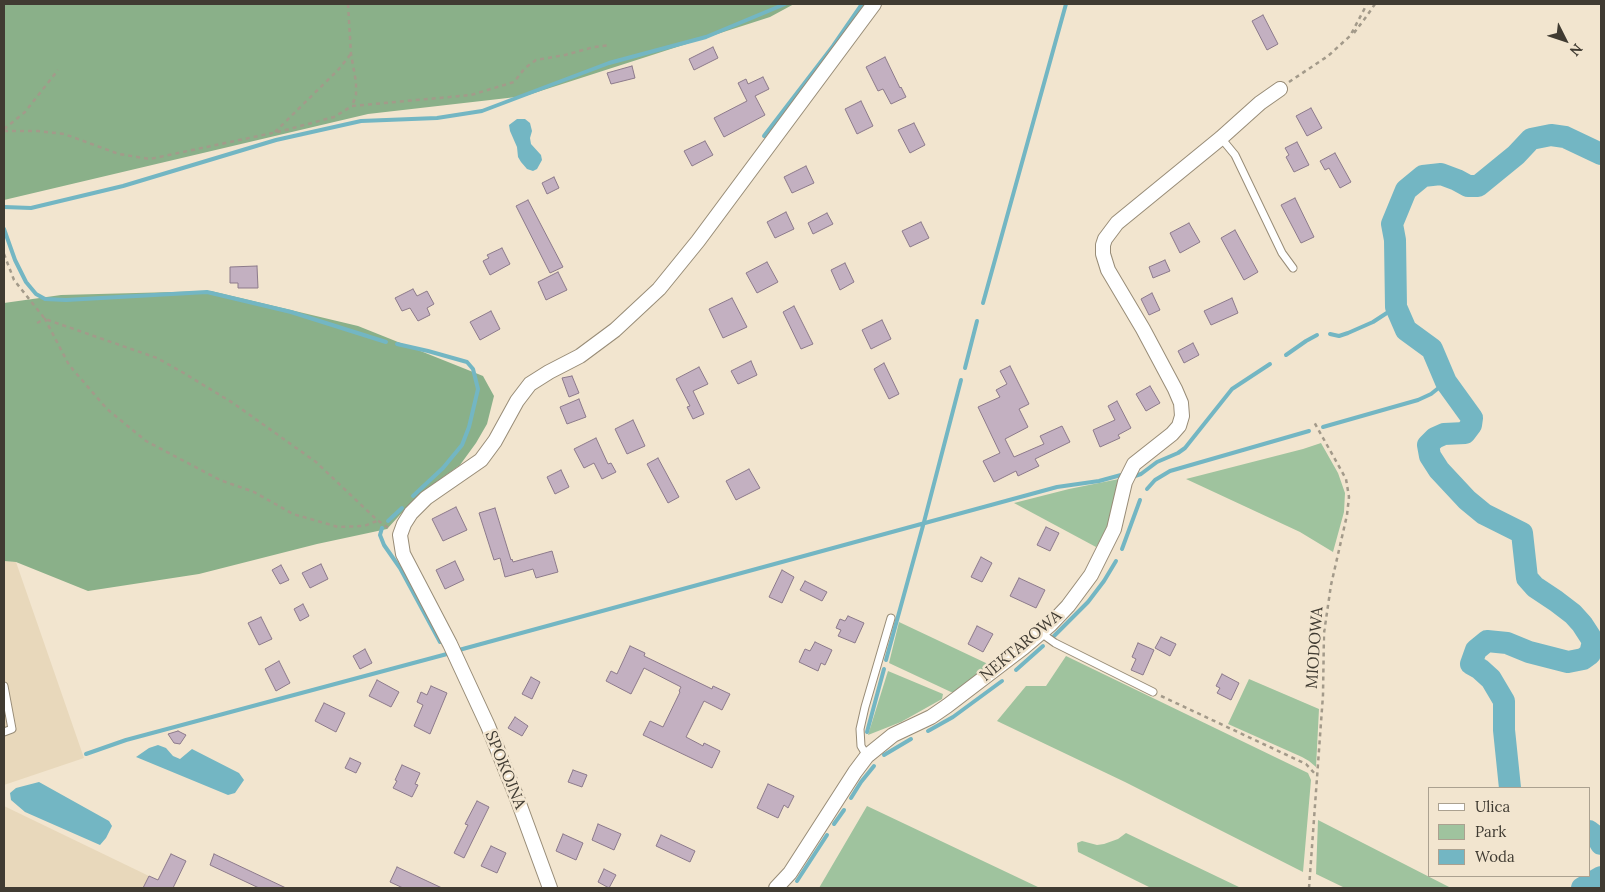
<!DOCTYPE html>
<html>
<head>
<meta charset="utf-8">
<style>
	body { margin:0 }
	#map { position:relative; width:1605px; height:892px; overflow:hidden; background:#f2e5cf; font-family:Lora,serif }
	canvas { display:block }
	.frame { position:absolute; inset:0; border:5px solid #403b32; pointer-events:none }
	.legend { position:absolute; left:1428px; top:787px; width:162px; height:90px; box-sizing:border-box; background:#f2e5cf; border:1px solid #aba190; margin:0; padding:6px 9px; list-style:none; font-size:15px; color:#403b32 }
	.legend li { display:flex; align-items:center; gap:10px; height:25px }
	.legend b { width:25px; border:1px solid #aba190 }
	.north { position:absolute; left:1540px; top:15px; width:50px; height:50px; -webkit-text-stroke:4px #f2e5cf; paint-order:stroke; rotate:131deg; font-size:14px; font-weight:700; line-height:20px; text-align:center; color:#403b32 }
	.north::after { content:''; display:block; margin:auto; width:18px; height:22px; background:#403b32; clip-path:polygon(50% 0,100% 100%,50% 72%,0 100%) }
</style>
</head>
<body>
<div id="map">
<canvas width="1605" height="892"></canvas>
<div class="frame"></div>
<ul class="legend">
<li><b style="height:6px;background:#fff"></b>Ulica</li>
<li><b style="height:14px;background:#9fc39e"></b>Park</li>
<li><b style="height:14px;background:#73b6c3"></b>Woda</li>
</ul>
<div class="north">N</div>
</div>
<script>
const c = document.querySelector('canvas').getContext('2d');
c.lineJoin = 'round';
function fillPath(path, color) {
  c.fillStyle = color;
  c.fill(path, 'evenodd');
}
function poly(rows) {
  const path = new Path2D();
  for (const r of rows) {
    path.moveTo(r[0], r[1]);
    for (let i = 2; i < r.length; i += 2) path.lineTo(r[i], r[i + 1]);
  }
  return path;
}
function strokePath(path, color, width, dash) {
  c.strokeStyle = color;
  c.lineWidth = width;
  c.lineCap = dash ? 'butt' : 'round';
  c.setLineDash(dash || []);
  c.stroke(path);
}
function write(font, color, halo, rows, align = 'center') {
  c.font = font + ' Lora,serif';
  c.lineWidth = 5;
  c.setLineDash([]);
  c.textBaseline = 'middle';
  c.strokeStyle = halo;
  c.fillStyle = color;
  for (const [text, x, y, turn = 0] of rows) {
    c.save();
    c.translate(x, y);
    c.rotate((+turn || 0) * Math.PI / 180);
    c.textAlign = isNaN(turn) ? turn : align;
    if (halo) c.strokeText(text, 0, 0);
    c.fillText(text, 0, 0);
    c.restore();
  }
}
fillPath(poly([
	[4,561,16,562,84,758,4,785],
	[4,806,149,876,175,888,4,888]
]), '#e8d8bb');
fillPath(poly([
	[1321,443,1338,473,1345,493,1344,512,1333,552,1300,532,1186,479,1303,449],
	[1119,479,1114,511,1106,532,1096,547,1014,503,1069,489],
	[899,622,988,664,988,669,955,692,951,692,889,663],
	[1066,656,1308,773,1311,780,1303,872,1125,782,997,721,1026,686,1046,686],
	[888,671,943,694,942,699,901,722,868,735],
	[1249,679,1319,709,1316,767,1309,761,1302,757,1228,724],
	[867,806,1040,888,819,888],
	[1318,820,1451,888,1345,888,1316,874],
	[1126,833,1241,888,1151,888,1078,852,1077,843,1082,841,1097,845,1104,844,1118,839]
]), '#9fc39e');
fillPath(poly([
	[4,4,794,4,770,17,525,96,368,114,4,200],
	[211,291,358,326,483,376,494,396,487,424,476,443,460,465,432,485,409,505,387,529,317,544,199,574,88,591,16,562,4,561,4,303,61,295]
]), '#8ab089');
fillPath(poly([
	[517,119,525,119,530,123,532,131,530,138,531,144,541,155,542,160,537,169,533,171,527,169,521,162,518,157,517,147,510,131,509,125],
	[158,745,166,748,173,756,180,759,192,749,239,773,244,780,235,793,228,795,136,757,149,748],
	[39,782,109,821,112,826,106,838,100,845,25,812,11,800,10,793,16,788]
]), '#73b6c3');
strokePath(poly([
	[764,136,833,46,862,4],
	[4,207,31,208,123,186,276,140,361,121,437,118,482,111,609,63,706,37,785,4],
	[4,229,15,260,26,282,36,294,45,299,66,300,207,292,291,312,386,342],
	[983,303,1066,4],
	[1330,334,1339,336,1348,333,1373,322,1396,307],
	[397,344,428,351,467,362,473,369,478,389,469,427,462,445,443,468,413,496],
	[1286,355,1306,341,1317,335],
	[965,368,977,321],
	[1323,427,1418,400,1431,394,1446,382],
	[1135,476,1141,474,1157,462,1178,453,1185,448,1232,389,1270,364],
	[1147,489,1155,480,1170,471,1309,431],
	[388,521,402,508],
	[382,528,380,535,384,545,400,568,440,642],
	[1122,549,1140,500],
	[1054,636,1088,602,1104,581,1116,561],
	[459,650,1057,487,1099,481,1121,475],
	[886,660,924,522,961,380],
	[1016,670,1043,646],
	[928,731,953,717,1002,681],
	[867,732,884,669],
	[86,754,126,740,447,654],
	[884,755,911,739],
	[851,798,861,782,874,766],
	[834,824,844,810],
	[797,881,827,835]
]), '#73b6c3', 4);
strokePath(poly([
	[1510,788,1504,730,1504,701,1491,679,1480,669,1471,664,1476,650,1487,641,1507,643,1529,652,1568,662,1583,659,1590,654,1593,641,1582,624,1573,614,1556,601,1535,587,1527,578,1522,533,1484,514,1467,500,1439,470,1430,456,1428,445,1435,438,1444,434,1465,433,1471,425,1472,418,1446,382,1432,349,1406,330,1396,307,1395,240,1392,224,1406,190,1423,176,1441,174,1457,180,1468,186,1478,186,1516,155,1531,139,1551,135,1565,137,1601,154],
	[1589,831,1597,837,1601,844],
	[1582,888,1601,877]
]), '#73b6c3', 22);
const building = poly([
	[1263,15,1278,44,1267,50,1252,21,1263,15],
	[713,47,718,58,694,70,689,59,713,47],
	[885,57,900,88,901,87,906,97,891,104,883,89,878,91,866,67,885,57],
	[632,66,635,78,611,84,607,73,632,66],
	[763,77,769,89,755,96,765,115,724,137,714,118,747,101,738,83,746,79,748,84,763,77],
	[861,101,873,126,857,134,845,109,861,101],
	[1311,108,1322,128,1307,136,1296,116,1311,108],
	[914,123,925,145,910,153,898,130,914,123],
	[705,141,713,155,692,166,684,151,705,141],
	[1297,142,1309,165,1294,172,1286,157,1289,155,1285,148,1297,142],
	[1335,153,1351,182,1340,188,1329,168,1325,170,1320,161,1335,153],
	[806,166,814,183,792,193,784,177,806,166],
	[554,177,559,188,547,194,542,183,554,177],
	[1295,198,1314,237,1301,243,1281,205,1295,198],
	[528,200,563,267,550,273,516,206,528,200],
	[786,212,794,229,775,238,767,222,786,212],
	[827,213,833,224,813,234,808,223,827,213],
	[921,222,929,238,910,247,902,231,921,222],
	[1189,223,1200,242,1180,253,1170,233,1189,223],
	[1235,230,1258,272,1244,280,1221,238,1235,230],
	[502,248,510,264,490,275,483,261,489,258,487,255,502,248],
	[1165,260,1170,271,1153,278,1149,267,1165,260],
	[767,262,778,282,757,293,746,273,767,262],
	[845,263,854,282,840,290,831,270,845,263],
	[257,266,258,288,238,288,238,283,230,283,230,267,257,266],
	[558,272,567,290,546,300,538,282,558,272],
	[413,289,417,296,427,291,434,304,427,308,430,315,418,321,410,308,402,311,395,298,413,289],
	[1152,293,1160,310,1149,315,1141,299,1152,293],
	[732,298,747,327,723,338,709,309,732,298],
	[1232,298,1238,313,1211,325,1204,311,1232,298],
	[794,306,813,344,801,349,783,312,794,306],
	[491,311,500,329,480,340,470,322,491,311],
	[882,320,891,339,871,349,862,330,882,320],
	[1193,343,1199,355,1184,363,1178,351,1193,343],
	[751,361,757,375,738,384,731,371,751,361],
	[884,363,899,394,889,399,874,369,884,363],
	[1010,366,1029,404,1019,409,1028,427,1005,439,1014,457,1044,444,1040,436,1062,426,1070,442,1035,459,1039,466,1018,476,1016,471,994,482,983,461,1000,453,978,407,1000,397,996,390,1007,384,1000,371,1010,366],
	[699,367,708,384,693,391,704,414,693,419,687,407,690,406,676,379,699,367],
	[572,376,579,393,569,397,562,378,572,376],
	[1150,386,1160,403,1146,411,1136,394,1150,386],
	[579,399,586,417,567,424,560,407,579,399],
	[1117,401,1131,428,1118,435,1120,438,1100,447,1093,430,1115,420,1108,406,1117,401],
	[633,420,645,446,627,454,615,429,633,420],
	[596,438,608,464,611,463,616,472,602,479,594,463,584,468,574,449,596,438],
	[658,458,679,497,668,503,647,464,658,458],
	[749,469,760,488,736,500,726,481,749,469],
	[561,470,569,487,555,494,547,477,561,470],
	[456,507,467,530,443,541,432,519,456,507],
	[495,508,511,560,512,559,513,562,552,551,558,572,536,578,533,569,505,577,500,558,494,560,479,513,495,508],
	[1046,527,1059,533,1050,551,1037,545,1046,527],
	[981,557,992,563,982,582,971,577,981,557],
	[455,561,464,580,445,589,436,570,455,561],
	[321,564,328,579,310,588,302,573,321,564],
	[281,565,289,580,280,584,272,570,281,565],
	[782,570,794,577,782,603,769,597,782,570],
	[1019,578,1045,590,1036,608,1010,596,1019,578],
	[805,581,827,592,822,601,800,590,805,581],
	[303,604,309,616,300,621,294,609,303,604],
	[848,616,864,623,855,643,838,636,841,630,836,628,840,619,845,621,848,616],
	[261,617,272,639,259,645,248,623,261,617],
	[977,626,993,634,983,652,968,644,977,626],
	[1161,637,1176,644,1170,656,1155,648,1161,637],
	[815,642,832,650,825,665,821,663,818,671,799,662,805,649,810,651,815,642],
	[1138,643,1154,650,1143,675,1131,670,1136,659,1132,657,1138,643],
	[630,646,645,653,644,656,712,689,713,686,730,694,722,710,704,701,686,737,703,746,704,743,720,751,712,768,643,735,650,721,663,727,680,692,679,691,681,687,644,668,631,694,606,681,611,671,617,674,630,646],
	[365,649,372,663,360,669,353,656,365,649],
	[279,661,290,683,276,691,265,669,279,661],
	[1222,674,1239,683,1231,700,1217,693,1220,688,1216,686,1222,674],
	[531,677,540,682,532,699,522,694,531,677],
	[377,680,399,692,391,707,369,696,377,680],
	[431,686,447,693,430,734,414,726,423,705,417,702,421,692,427,695,431,686],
	[324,703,345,713,336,732,315,721,324,703],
	[515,717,528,726,522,736,508,728,515,717],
	[178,731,186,735,180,744,174,743,168,734,178,731],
	[350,758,361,763,356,773,345,768,350,758],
	[402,765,420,773,415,784,418,785,412,797,393,788,397,781,395,780,402,765],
	[573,770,587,775,582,787,568,782,573,770],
	[768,784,794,796,788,808,784,805,778,818,757,808,768,784],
	[477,801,489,807,464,858,454,853,468,825,465,824,477,801],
	[598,824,621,834,614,850,592,840,598,824],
	[563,834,583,843,576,860,556,851,563,834],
	[661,835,695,851,690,862,656,846,661,835],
	[491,846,506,853,497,873,481,866,491,846],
	[171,854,186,861,173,888,175,888,143,888,149,876,158,880,171,854],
	[214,854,286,888,259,888,210,865,214,854],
	[397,867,442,888,403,888,390,882,397,867],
	[604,869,616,875,609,888,598,882,604,869]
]);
fillPath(building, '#c3b0c1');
strokePath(building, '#8c7a8b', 1);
const lane = poly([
	[1221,138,1235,155,1282,253,1293,268],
	[1041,633,1055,643,1153,692],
	[4,686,12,729,4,732],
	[867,756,861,746,860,729,865,707,891,618]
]);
const street = poly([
	[550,888,517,798,488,726,450,644,403,554,400,535,404,524,411,513,426,498,481,460,495,441,517,401,530,384,549,372,580,356,615,330,659,289,698,241,874,4],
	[776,888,790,873,855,772,867,756,893,735,931,717,947,706,1023,648,1050,625,1068,606,1091,575,1114,529,1125,482,1134,464,1172,434,1179,426,1182,416,1181,403,1175,389,1143,329,1108,270,1103,254,1103,245,1105,239,1117,223,1221,138,1260,103,1280,89]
]);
strokePath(lane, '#988c77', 9);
strokePath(street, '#988c77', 16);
strokePath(poly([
	[348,4,351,54,356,82,356,95,352,106],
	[1354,33,1366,17,1375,4],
	[1289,82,1328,56,1350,36,1367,4],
	[4,129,25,112,58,70],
	[4,131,37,131,64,134,119,154,150,159,282,131,334,117,352,106,471,95,514,82,525,68,536,60,565,55,594,47,610,45],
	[275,132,338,70,351,54],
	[4,254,14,280,45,319,157,358,182,372,233,403,316,462,377,520,390,529],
	[37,323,45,319,69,365,107,409,146,441,220,480,254,492,293,514,338,527,364,526,377,521],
	[1161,696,1306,764,1317,776],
	[1309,888,1323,695,1324,633,1331,585,1347,515,1349,497,1346,479,1313,420]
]), '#a39a8a', 2.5, [4, 4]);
strokePath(lane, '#fff', 7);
strokePath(street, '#fff', 14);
write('16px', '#403b32', '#f2e5cf', [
	["NEKTAROWA",1021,646,-40],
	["MIODOWA",1315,648,-86],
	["SPOKOJNA",505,770,68]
]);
</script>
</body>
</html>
